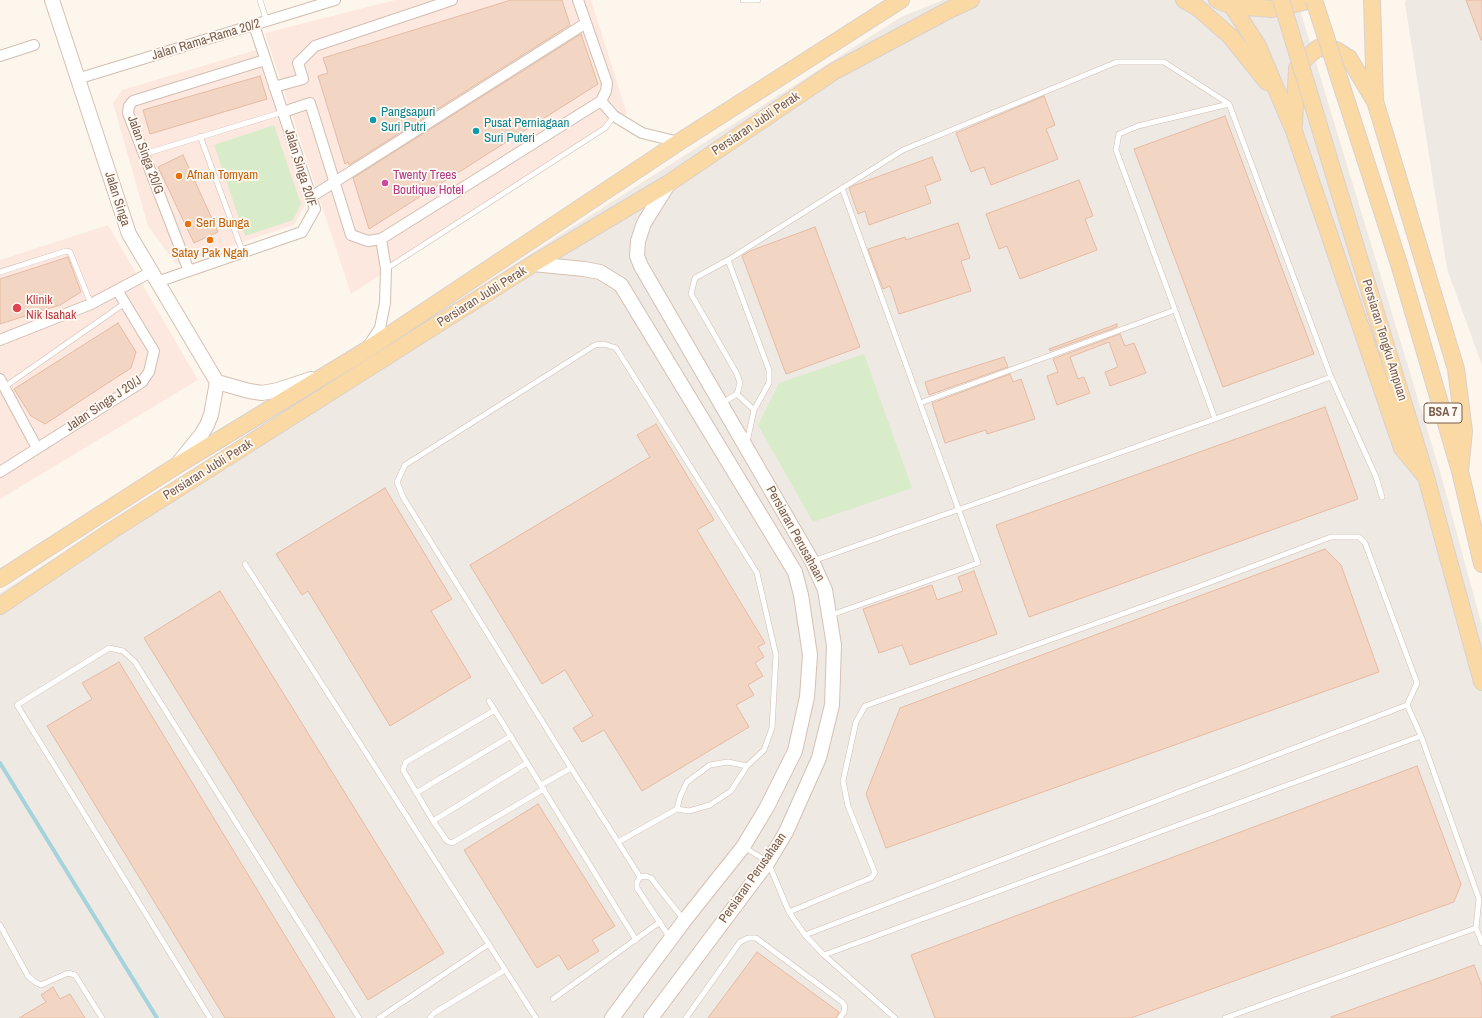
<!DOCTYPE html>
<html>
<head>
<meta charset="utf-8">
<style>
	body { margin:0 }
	canvas { display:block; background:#fdf6ec }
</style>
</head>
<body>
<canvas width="1482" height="1018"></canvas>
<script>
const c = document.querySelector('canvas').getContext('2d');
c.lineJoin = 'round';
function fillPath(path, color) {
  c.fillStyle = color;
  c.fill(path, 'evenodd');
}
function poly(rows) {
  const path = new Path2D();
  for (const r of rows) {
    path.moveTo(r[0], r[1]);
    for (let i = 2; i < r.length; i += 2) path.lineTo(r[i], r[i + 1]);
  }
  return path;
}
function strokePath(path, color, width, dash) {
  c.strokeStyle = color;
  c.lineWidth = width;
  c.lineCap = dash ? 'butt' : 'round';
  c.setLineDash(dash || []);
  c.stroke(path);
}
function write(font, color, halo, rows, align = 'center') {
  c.font = font + ' "Archivo Narrow",sans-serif';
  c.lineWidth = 3.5;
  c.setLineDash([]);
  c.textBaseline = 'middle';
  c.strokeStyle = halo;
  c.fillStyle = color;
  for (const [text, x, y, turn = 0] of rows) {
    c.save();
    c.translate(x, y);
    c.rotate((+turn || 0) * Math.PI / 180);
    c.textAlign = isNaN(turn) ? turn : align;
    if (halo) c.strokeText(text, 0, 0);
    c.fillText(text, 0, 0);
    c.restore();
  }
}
fillPath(poly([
	[395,0,591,0,627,114,351,294,265,33],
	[256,50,306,203,294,225,176,264,148,226,113,103,122,90],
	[108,225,198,380,0,499,0,260]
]), '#fde8e0');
fillPath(poly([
	[943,0,1297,0,1441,475,1482,626,1482,1018,0,1018,0,593,901,17],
	[1406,0,1482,0,1482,365,1447,269,1405,3]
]), '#efe9e4');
fillPath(poly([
	[274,125,301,204,293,220,245,236,214,145],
	[864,354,912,488,813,522,758,425,779,383]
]), '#d8ecc9');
strokePath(poly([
	[0,763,157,1018]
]), '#a5d3da', 4);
const building = poly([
	[511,0,562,0,570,25,349,165,348,162,345,164,318,76,328,73,323,58,511,0],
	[1466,0,1482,0,1482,40,1481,40,1466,0],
	[581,34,598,84,369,229,353,178,581,34],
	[260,76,267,99,150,134,143,110,260,76],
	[1044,96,1055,125,1046,129,1058,159,991,185,984,167,971,172,956,133,1044,96],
	[1225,116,1314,354,1223,387,1134,149,1225,116],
	[183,155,218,232,194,243,158,167,183,155],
	[932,157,941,180,925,186,931,203,869,225,865,211,858,214,849,188,855,185,932,157],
	[1079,180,1093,216,1085,219,1097,250,1020,279,1007,246,999,249,986,214,1079,180],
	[958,223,970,258,961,261,971,291,899,314,890,286,883,289,868,249,905,237,906,240,958,223],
	[815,227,860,347,786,374,742,256,750,251,815,227],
	[68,257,81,292,60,305,0,324,0,279,68,257],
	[118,323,136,352,131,368,45,424,31,416,14,389,118,323],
	[1117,324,1117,327,1050,351,1049,349,1117,324],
	[1120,334,1125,346,1134,343,1146,373,1110,386,1105,372,1118,367,1109,342,1070,357,1078,379,1084,377,1090,393,1057,405,1047,376,1058,372,1053,359,1120,334],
	[1004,357,1008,367,929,395,925,382,1004,357],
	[1010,374,1013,382,1021,379,1035,419,987,434,986,430,945,443,932,403,1010,374],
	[1325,407,1358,499,1029,617,996,525,1325,407],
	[656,424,714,520,697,530,765,643,758,647,764,657,755,663,763,676,748,685,754,695,736,705,749,727,642,791,604,730,582,742,573,728,593,716,565,670,542,684,470,565,650,457,637,435,656,424],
	[385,488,452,599,431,611,471,677,390,726,308,591,302,595,276,554,385,488],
	[1325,549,1341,565,1379,672,886,848,866,794,900,708,1325,549],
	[974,571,997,634,910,665,902,645,879,653,863,609,932,585,937,600,963,591,958,577,974,571],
	[220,591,444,953,368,1000,144,638,220,591],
	[119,662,335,1018,225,1018,47,726,92,699,82,683,119,662],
	[1417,766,1461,884,1454,902,1131,1018,935,1018,911,955,1417,766],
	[538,804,615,926,592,940,599,951,568,970,559,955,537,968,464,850,538,804],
	[757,952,839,1012,836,1018,708,1018,757,952],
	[1474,965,1482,986,1482,1018,1331,1018,1331,1017,1474,965],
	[53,987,60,999,70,994,85,1018,19,1018,46,1002,41,995,53,987]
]);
fillPath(building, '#f3d5c3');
strokePath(building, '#e6bba3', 1);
const lane = poly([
	[260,0,267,22],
	[743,0,758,0],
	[200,136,243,253],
	[144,154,283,112],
	[728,260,903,150,1117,62,1164,62,1229,104,1331,377,1215,419,1175,310],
	[386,269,605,128,614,116],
	[0,272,66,251,70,252,91,304],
	[1331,377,1376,477,1382,497],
	[3,388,125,303],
	[737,394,754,410],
	[722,403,737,394,740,383,737,374,691,294,695,278,728,260,769,370,769,383,754,410,747,442],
	[920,403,1175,310,1116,150,1119,134,1138,126,1229,104],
	[813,561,1215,419],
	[245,564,536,1018],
	[831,615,978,563,842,188],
	[489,701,636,940],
	[495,710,406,762,403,770,433,821,447,841,452,843,544,789],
	[541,785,571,768],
	[416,793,511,736],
	[677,809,680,797,687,782,710,765,728,762,747,766],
	[433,821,527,763],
	[618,842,677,809,689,811,710,805,731,791,747,766,764,750,772,728,776,655,757,573,616,348,604,344,595,345,405,465,397,482,403,497,571,768,618,842,640,877],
	[744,847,768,862,789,912,805,935,824,955,895,1018],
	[789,912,871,878,875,873,848,806,843,781,856,722,865,706,1195,588,1331,537,1359,537,1365,543,1417,683,1407,705,805,935],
	[0,925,28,976,35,982,41,985,68,973,75,975,102,1018],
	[1476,928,1482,943],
	[670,938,637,888,637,882,640,877,646,876,651,878,684,920],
	[824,955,1421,736],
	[553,999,660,922],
	[210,1018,17,705,109,648,123,651,135,662,359,1018],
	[379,1018,489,944],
	[430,1018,434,1013,505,970],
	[686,1018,740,942,748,938,756,938,842,1002,845,1006,844,1012,840,1018],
	[1225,1018,1476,928,1479,899,1421,736,1407,705]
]);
const street = poly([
	[0,56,34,45],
	[77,79,335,0],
	[274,87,303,79,298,63,315,46,452,0],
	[601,101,614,116,642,133,679,142],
	[283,112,310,103,351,235,368,241,381,239,601,101,606,91,607,83,578,0],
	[311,197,586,23],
	[189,271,128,113,129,106,133,101,265,60],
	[157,282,302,232,315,209,254,25],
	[0,340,91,304,151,272],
	[368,346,380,328,385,303,386,269,381,239],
	[0,379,37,448],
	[0,472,142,382,149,372,154,351,117,290]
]);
const secondary = poly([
	[52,0,129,234,217,382],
	[533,264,584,269,600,272,621,285,795,572,801,595,810,655,807,697,795,751,767,807,743,847,684,921,612,1018],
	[217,382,249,391,262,393,278,390,311,379],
	[180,461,201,435,207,425,211,415,217,382],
	[651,1018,768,862,786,832,819,758,832,705,834,645,825,590,812,561,641,266,637,256,638,241,644,223,669,183]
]);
const primary = poly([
	[1184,0,1198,8,1230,36,1267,82],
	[1217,0,1232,6,1272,9,1312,0],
	[1372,0,1375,101,1456,369,1464,431,1460,471],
	[1232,6,1258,46,1294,131,1402,448,1426,477],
	[1294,125,1297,68,1308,56,1318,48,1336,50,1349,58,1374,100],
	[1399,264,1460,471,1482,564],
	[1365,277,1426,477,1482,682],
	[0,579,176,466,365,351,679,142,901,0],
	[0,606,111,531,533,264,669,183,833,72,949,10,971,0]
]);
strokePath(lane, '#d1beb0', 6);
strokePath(street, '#d1beb0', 12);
strokePath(secondary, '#d6c0b0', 16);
strokePath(primary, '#dad1cd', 18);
strokePath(lane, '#fff', 5);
strokePath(street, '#fff', 10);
strokePath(secondary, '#fff', 14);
strokePath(primary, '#fbd9a5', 16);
const primaryBridge = poly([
	[1281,0,1365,277],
	[1314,0,1399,264]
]);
strokePath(primaryBridge, '#dad1cd', 18, []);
strokePath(primaryBridge, '#fbd9a5', 16);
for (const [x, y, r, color] of [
	[373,120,4,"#0f9aa8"],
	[476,131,4,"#0f9aa8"],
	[179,176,4,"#e8710a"],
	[385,183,4,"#d1479c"],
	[188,224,4,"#e8710a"],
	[210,240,4,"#e8710a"],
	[17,308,5,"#e0444e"]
]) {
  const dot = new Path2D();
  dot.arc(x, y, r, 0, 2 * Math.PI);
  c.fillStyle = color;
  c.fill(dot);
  strokePath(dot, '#fffaf3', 1.5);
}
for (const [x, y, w] of [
	[1443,413,38]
]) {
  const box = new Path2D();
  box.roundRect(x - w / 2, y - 10, w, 20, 3);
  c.fillStyle = '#fffaf3';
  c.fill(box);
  strokePath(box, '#7a5c4d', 1);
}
write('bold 12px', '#7a5c4d', null, [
	["BSA 7",1443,413]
]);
write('13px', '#7a5c4d', '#fffaf3', [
	["Jalan Rama-Rama 20/2",206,40,-17],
	["Persiaran Jubli Perak",756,124,-34],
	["Jalan Singa 20/G",145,155,70],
	["Jalan Singa 20/F",300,168,73],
	["Jalan Singa",117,199,72],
	["Persiaran Jubli Perak",482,297,-32],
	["Persiaran Tengku Ampuan",1384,340,73],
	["Jalan Singa J 20/J",104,404,-34],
	["Persiaran Jubli Perak",208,470,-32],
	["Persiaran Perusahaan",795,534,61],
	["Persiaran Perusahaan",753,878,-55]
]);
write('13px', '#0d838f', '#fffaf3', [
	["Pangsapuri",381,113],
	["Suri Putri",381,128],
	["Pusat Perniagaan",484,124],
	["Suri Puteri",484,139]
], 'left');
write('13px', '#c56008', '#fffaf3', [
	["Afnan Tomyam",187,176],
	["Seri Bunga",196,224],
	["Satay Pak Ngah",210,254,"center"]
], 'left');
write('13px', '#b23c85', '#fffaf3', [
	["Twenty Trees",393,176],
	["Boutique Hotel",393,191]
], 'left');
write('13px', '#be3a42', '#fffaf3', [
	["Klinik",26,301],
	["Nik Isahak",26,316]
], 'left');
</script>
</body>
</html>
